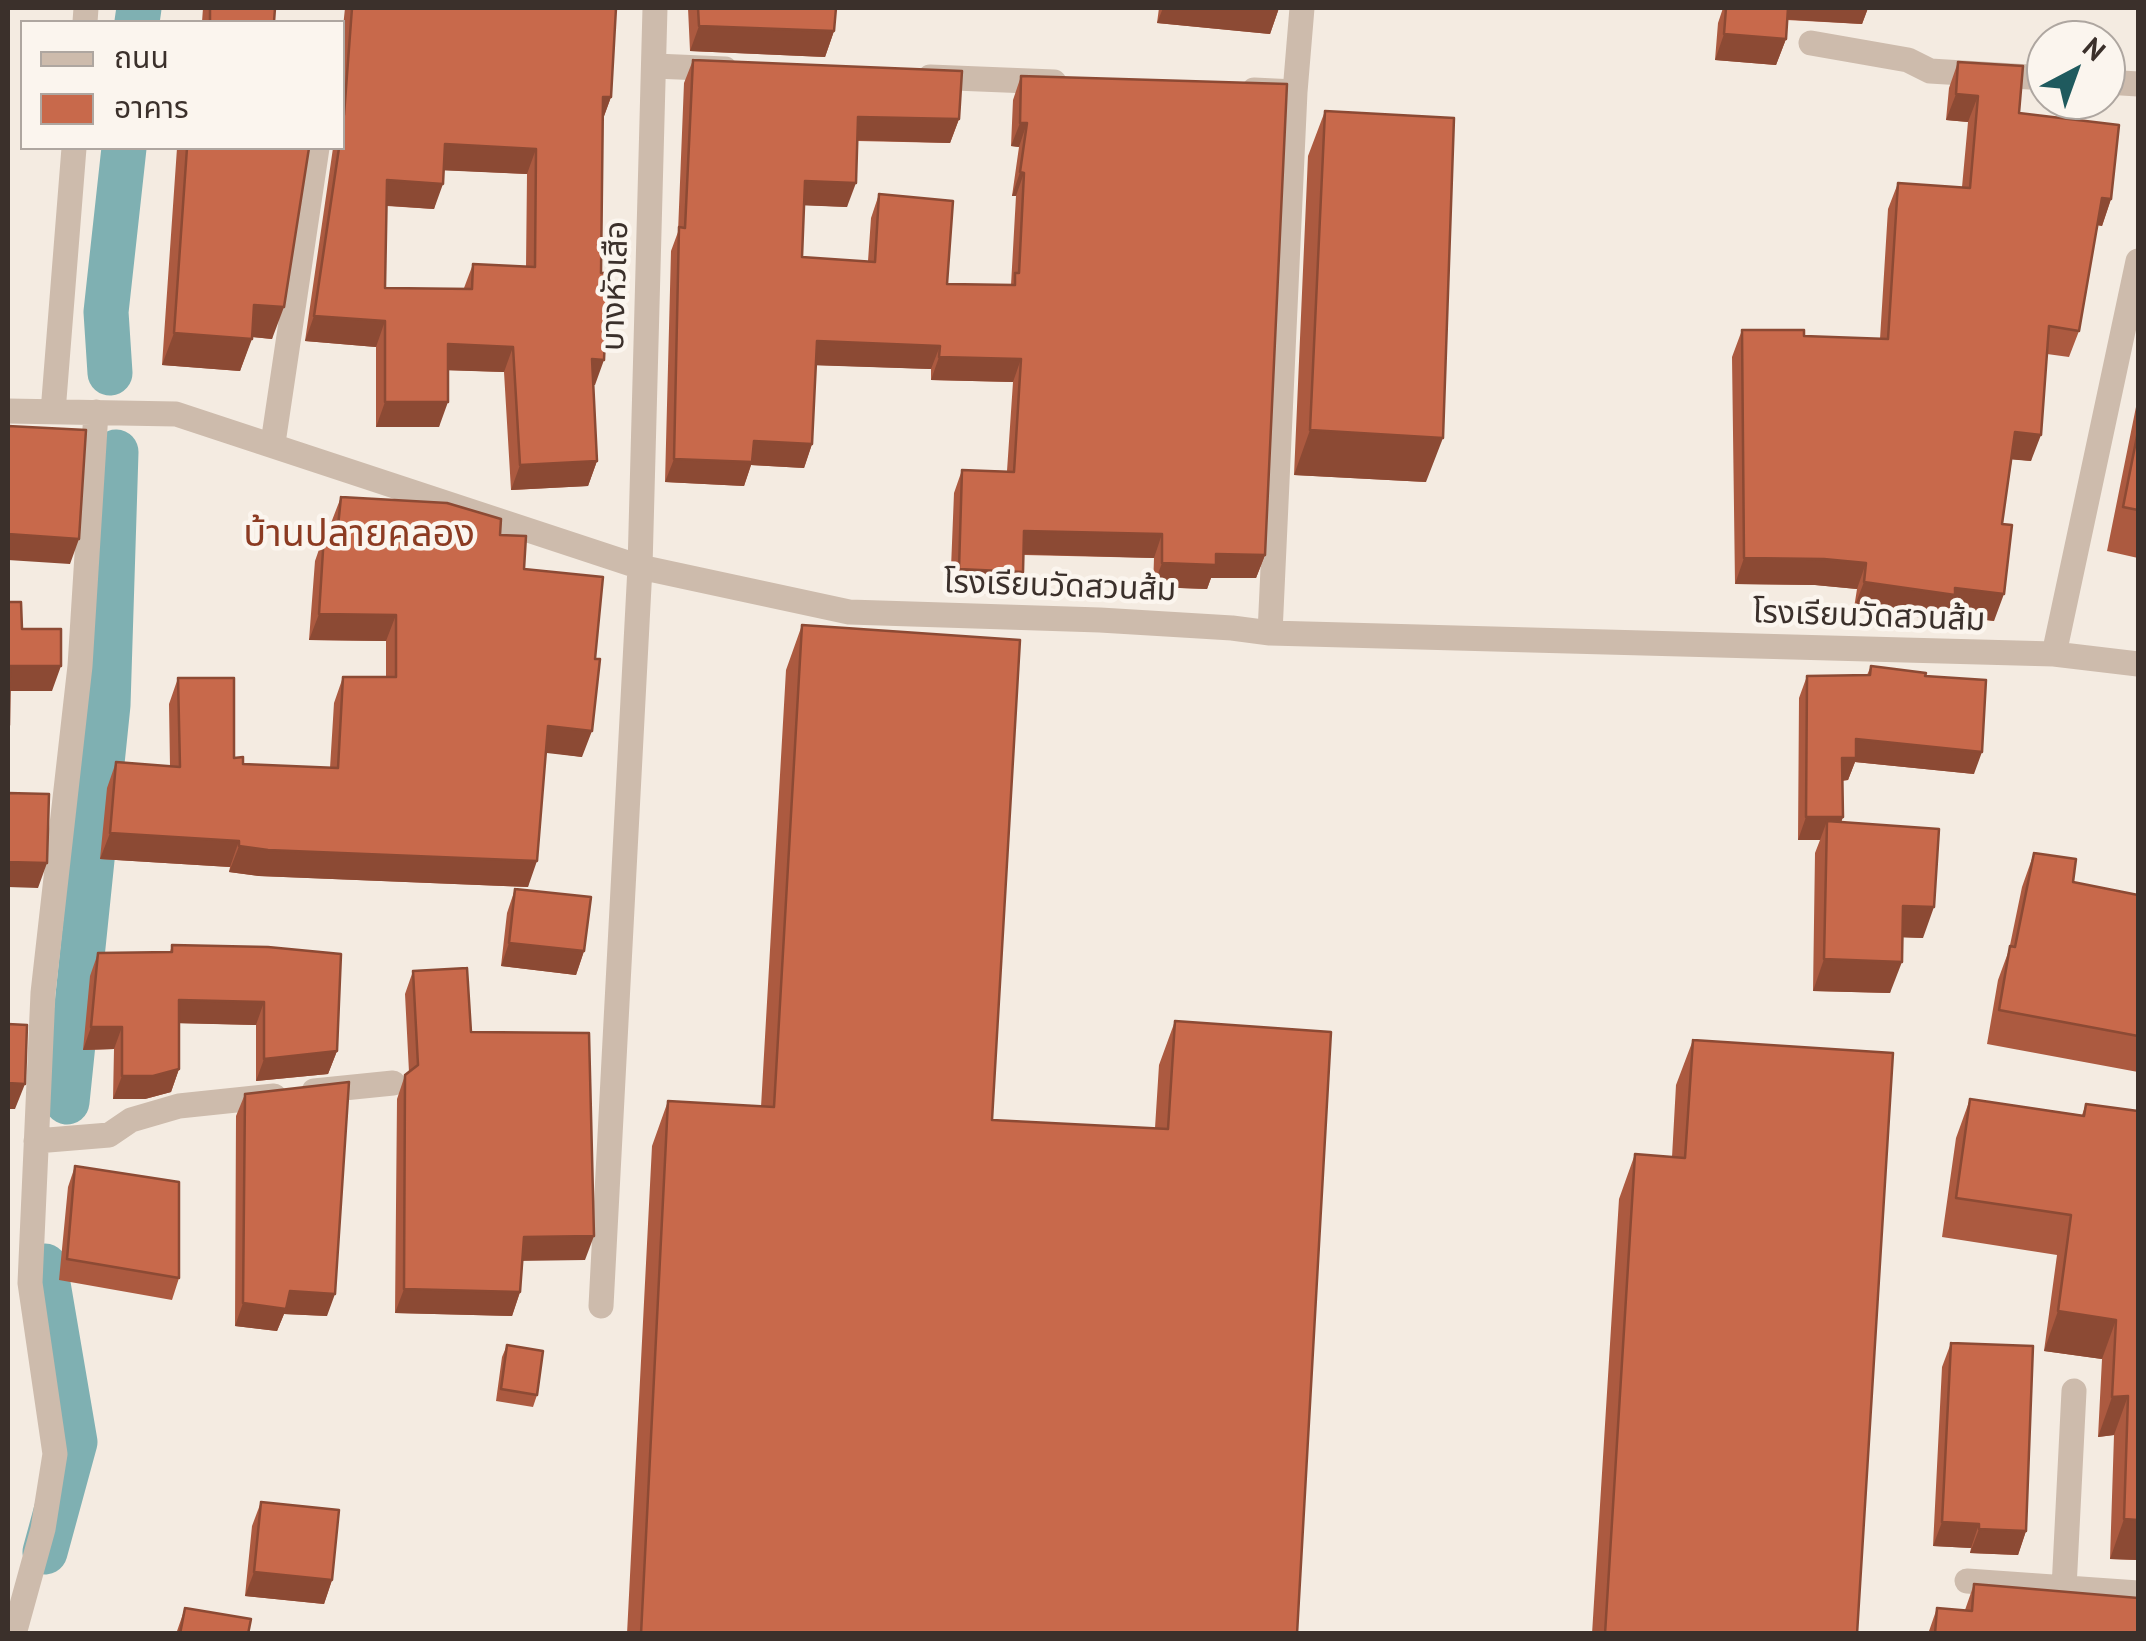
<!DOCTYPE html>
<html>
<head>
<meta charset="utf-8">
<style>
	body { margin:0 }
	#map { position:relative; width:2146px; height:1641px; overflow:hidden; background:#f4ebe1; font-family:"PT Sans","Noto Sans Thai",sans-serif }
	canvas { display:block }
	.frame { position:absolute; inset:0; border:10px solid #3b302b; pointer-events:none }
	.legend { position:absolute; left:20px; top:20px; width:325px; height:130px; box-sizing:border-box; background:#fbf5ee; border:2px solid #aea6a0; margin:0; padding:12px 18px; list-style:none; font-size:30px; color:#3b302b }
	.legend li { display:flex; align-items:center; gap:20px; height:50px }
	.legend b { width:50px; border:2px solid #aea6a0 }
	.north { position:absolute; left:2026px; top:20px; width:100px; height:100px; box-sizing:border-box; background:#fbf5ee; border:2px solid #aea6a0; border-radius:50%; rotate:41deg; font-size:28px; font-weight:700; line-height:40px; text-align:center; color:#3b302b }
	.north::after { content:''; display:block; margin:auto; width:35px; height:45px; background:#1f5a5e; clip-path:polygon(50% 0,100% 100%,50% 72%,0 100%) }
</style>
</head>
<body>
<div id="map">
<canvas width="2146" height="1641"></canvas>
<div class="frame"></div>
<ul class="legend">
<li><b style="height:12px;background:#cdbbac"></b>ถนน</li>
<li><b style="height:28px;background:#c8694b"></b>อาคาร</li>
</ul>
<div class="north">N</div>
</div>
<script>
const c = document.querySelector('canvas').getContext('2d');
c.lineJoin = 'round';
function poly(rows) {
  const path = new Path2D();
  for (const r of rows) {
    path.moveTo(r[0], r[1]);
    for (let i = 2; i < r.length; i += 2) path.lineTo(r[i], r[i + 1]);
  }
  return path;
}
function strokePath(path, color, width, dash) {
  c.strokeStyle = color;
  c.lineWidth = width;
  c.lineCap = dash ? 'butt' : 'round';
  c.setLineDash(dash || []);
  c.stroke(path);
}
function fillPath(path, color) {
  c.fillStyle = color;
  c.fill(path, 'evenodd');
}
function write(font, color, halo, rows, align = 'center') {
  c.font = font + ' "PT Sans","Noto Sans Thai",sans-serif';
  c.lineWidth = 9;
  c.setLineDash([]);
  c.textBaseline = 'middle';
  c.strokeStyle = halo;
  c.fillStyle = color;
  for (const [text, x, y, turn = 0] of rows) {
    c.save();
    c.translate(x, y);
    c.rotate((+turn || 0) * Math.PI / 180);
    c.textAlign = isNaN(turn) ? turn : align;
    if (halo) c.strokeText(text, 0, 0);
    c.fillText(text, 0, 0);
    c.restore();
  }
}
strokePath(poly([
	[137,22,139,8],
	[110,373,106,312,124,148],
	[67,1102,108,705,116,452],
	[45,1266,75,1442,45,1552]
]), '#7fb0b2', 45);
strokePath(poly([
	[85,22,86,8],
	[1811,43,1908,60,1930,71,2046,78],
	[655,66,725,69],
	[930,77,1054,82],
	[2106,82,2138,84],
	[1254,90,1295,92],
	[8,411,176,414,640,567,849,612,1100,620,1232,628,1270,633,2054,654,2138,664],
	[53,412,74,148],
	[273,443,317,148],
	[1270,633,1295,92,1302,8],
	[2054,654,2138,261],
	[314,1091,393,1083],
	[36,1141,109,1135,131,1120,179,1106,274,1096],
	[601,1306,640,567,655,8],
	[1967,1581,2138,1593],
	[2064,1588,2074,1391],
	[14,1634,43,1529,55,1454,30,1283,43,993,80,666,96,412]
]), '#cdbbac', 25);
fillPath(poly([
	[203,8,275,8,274,22,202,22],
	[345,8,616,8,611,97,602,121,595,385,593,385,597,461,588,486,511,490,504,372,448,370,439,427,376,427,376,347,305,341,333,148,342,148,342,37],
	[444,170,527,174,526,267,473,264,464,288,385,288,387,206,434,209],
	[688,8,836,8,834,31,825,57,690,51],
	[1159,8,1279,8,1270,34,1157,23],
	[1723,8,1868,8,1862,24,1787,20,1786,39,1776,65,1715,60,1718,23],
	[693,60,959,119,950,143,857,141,847,207,804,205,802,257,868,261,871,218,879,194,947,284,1011,285,1016,196,1012,196,1019,147,1011,146,1013,100,1021,76,1265,555,1256,578,1211,578,1207,589,1153,587,1154,558,1024,555,1023,572,1014,595,950,593,954,493,962,470,1007,471,1013,382,931,380,931,369,816,365,812,444,804,468,751,465,744,486,665,482,671,251,678,232,684,83],
	[1958,62,2019,113,2111,199,2102,226,2097,225,2079,331,2069,357,2047,354,2031,461,2012,459,2002,524,1994,621,1947,615,1945,621,1854,608,1857,589,1815,585,1735,584,1732,357,1742,330,1804,336,1880,339,1888,209,1898,183,1962,187,1968,122,1946,120,1949,88],
	[1325,111,1426,482,1294,475,1308,156],
	[177,148,309,148,272,339,252,337,240,371,162,365],
	[2138,397,2138,558,2107,551],
	[341,497,500,535,524,569,582,757,546,752,528,887,259,876,229,872,230,867,100,859,107,788,116,762,170,766,169,704,178,678,234,758,243,764,330,768,334,703,343,677,386,677,386,641,309,640,315,561,324,535,330,536,331,523],
	[802,625,992,1120,1155,1128,1159,1065,1175,1021,1297,1634,627,1634,652,1146,668,1101,761,1107,786,670],
	[1871,666,1925,676,1974,774,1855,762,1848,780,1842,781,1843,817,1841,822,1923,938,1902,937,1890,993,1813,991,1815,853,1820,840,1798,840,1799,698,1807,676,1867,675],
	[2034,853,2073,882,2138,895,2138,1072,1987,1044,1998,980,2009,950,2022,887],
	[515,889,584,951,576,975,501,966,507,913],
	[172,945,337,1051,328,1074,256,1081,256,1025,179,1023,179,1069,171,1092,145,1099,113,1099,114,1049,83,1050,90,976,98,953,170,952],
	[413,971,471,1032,585,1260,523,1260,520,1292,512,1316,395,1313,397,1099,405,1075,409,1072,405,994],
	[1693,1040,1857,1634,1592,1634,1619,1199,1635,1154,1672,1157,1676,1085],
	[245,1094,327,1316,284,1314,277,1331,235,1326,236,1116],
	[1970,1099,2082,1115,2086,1104,2138,1111,2138,1560,2110,1559,2114,1435,2098,1437,2102,1359,2044,1351,2057,1255,1942,1237,1956,1138],
	[75,1166,179,1278,172,1300,59,1280,68,1187],
	[1951,1343,2026,1531,2018,1555,1970,1553,1971,1548,1933,1546,1942,1367],
	[507,1345,537,1395,533,1407,496,1401,502,1357],
	[261,1502,332,1580,324,1604,245,1596,252,1526],
	[1974,1584,2138,1634,1928,1634,1937,1608,1965,1610],
	[185,1608,248,1634,176,1634]
]), '#ac5a40');
fillPath(poly([
	[1163,8,1279,8,1270,34,1157,23],
	[1784,8,1868,8,1862,24,1779,19],
	[699,26,834,31,825,57,690,51],
	[1724,34,1786,39,1776,65,1715,60],
	[1956,94,1978,96,1968,122,1946,120],
	[603,97,611,97,602,122],
	[858,117,959,119,950,143,850,140],
	[1020,123,1027,123,1019,147,1011,146],
	[445,144,536,149,527,174,436,170],
	[1020,172,1024,173,1016,196,1012,196],
	[387,180,443,184,434,209,378,205],
	[805,181,856,183,847,207,796,205],
	[2102,198,2111,199,2102,226,2092,224],
	[254,305,284,307,272,339,243,336],
	[314,316,385,321,376,347,305,341],
	[174,333,252,339,240,371,162,365],
	[817,341,940,346,931,369,808,365],
	[448,344,513,347,504,372,439,370],
	[939,357,1021,359,1013,382,931,380],
	[592,359,604,360,595,385,583,384],
	[385,402,448,402,439,427,376,427],
	[1310,430,1443,438,1426,482,1294,475],
	[2015,432,2041,435,2031,461,2006,459],
	[754,441,812,444,804,468,751,465,744,486,665,482,674,459],
	[597,461,588,486,511,490,520,465],
	[1024,531,1162,534,1154,558,1016,554],
	[8,534,79,539,70,564,8,560],
	[1216,554,1265,555,1256,578,1211,578,1207,589,1153,587,1162,563],
	[1744,558,1824,559,1866,563,1857,589,1815,585,1735,584],
	[959,569,1023,572,1014,595,950,593],
	[1864,582,1955,588,2004,594,1994,621,1947,615,1945,621,1854,608],
	[319,614,396,615,386,641,309,640],
	[10,666,61,666,52,691,8,691],
	[548,726,592,731,582,757,538,752],
	[1856,739,1982,752,1974,774,1855,762,1848,780,1834,781,1842,758],
	[1806,817,1843,817,1835,839,1827,821,1820,840,1798,840],
	[110,833,239,841,230,867,100,859],
	[239,846,537,861,528,887,259,876,229,872],
	[8,862,47,863,38,888,8,887],
	[1903,906,1934,907,1923,938,1891,937],
	[509,943,584,951,576,975,501,966],
	[1824,959,1902,962,1890,993,1813,991],
	[179,1000,264,1002,256,1025,170,1023],
	[91,1027,122,1027,114,1049,83,1050],
	[337,1051,328,1074,256,1081,264,1059],
	[179,1069,171,1092,145,1099,113,1099,122,1076],
	[8,1083,25,1084,15,1109,8,1109],
	[594,1236,585,1260,516,1261,524,1237],
	[404,1289,520,1292,512,1316,395,1313],
	[290,1291,335,1294,327,1316,284,1314,277,1331,235,1326,243,1303],
	[2058,1311,2116,1320,2102,1359,2044,1351],
	[2128,1396,2114,1435,2098,1437,2112,1397],
	[2124,1519,2138,1520,2138,1560,2110,1559],
	[1942,1522,1979,1524,1971,1548,1933,1546],
	[1979,1529,2026,1531,2018,1555,1970,1553],
	[254,1572,332,1580,324,1604,245,1596]
]), '#8c4a34');
const building = poly([
	[210,8,275,8,274,22,210,22,210,8],
	[352,8,616,8,611,97,603,97,601,273,608,273,604,360,592,359,597,461,520,465,513,347,448,344,448,402,385,402,385,321,314,316,339,148,342,148,342,115,344,115,352,8],
	[445,144,536,149,535,267,473,264,472,289,385,288,387,180,443,184,445,144],
	[698,8,836,8,834,31,699,26,698,8],
	[1726,8,1788,8,1786,39,1724,34,1726,8],
	[693,60,962,71,959,119,858,117,856,183,805,181,802,257,875,262,879,194,953,201,947,284,1015,285,1015,273,1019,273,1024,173,1020,172,1027,123,1020,123,1021,76,1287,84,1265,555,1216,554,1216,565,1162,563,1162,534,1024,531,1023,572,959,569,962,470,1014,472,1021,359,939,357,940,346,817,341,812,444,754,441,752,462,674,459,679,227,685,228,693,60],
	[1958,62,2023,66,2019,113,2119,125,2111,199,2102,198,2079,331,2049,326,2041,435,2015,432,2002,524,2012,525,2004,594,1955,588,1955,595,1864,582,1866,563,1824,559,1744,558,1742,330,1804,330,1804,336,1888,339,1898,183,1970,188,1978,96,1956,94,1958,62],
	[1325,111,1454,118,1443,438,1310,430,1325,111],
	[187,148,309,148,284,307,254,305,252,339,174,333,187,148],
	[8,426,86,430,79,539,8,534,8,426],
	[2138,431,2138,510,2123,507,2138,431],
	[341,497,447,503,501,519,500,535,526,536,524,569,603,577,595,659,600,659,592,731,548,726,537,861,268,850,239,846,239,841,110,833,116,762,180,767,178,678,234,678,234,758,243,757,243,764,338,768,343,677,396,677,396,615,319,614,324,535,337,536,341,497],
	[8,602,21,602,22,629,61,629,61,666,10,666,9,725,8,724,8,602],
	[802,625,1020,640,992,1120,1168,1129,1175,1021,1331,1032,1297,1634,641,1634,668,1101,774,1107,802,625],
	[1871,666,1926,673,1925,676,1986,680,1982,752,1856,739,1856,758,1842,758,1843,817,1806,817,1807,676,1870,675,1871,666],
	[8,793,49,794,47,863,8,862,8,793],
	[1827,821,1939,829,1934,907,1903,906,1902,962,1824,959,1827,821],
	[2034,853,2076,859,2073,882,2138,895,2138,1036,1999,1010,2010,946,2015,947,2034,853],
	[515,889,591,897,584,951,509,943,515,889],
	[172,945,268,947,341,954,337,1051,264,1059,264,1002,179,1000,179,1069,153,1076,122,1076,122,1027,91,1027,98,953,172,952,172,945],
	[467,968,471,1032,589,1033,594,1236,524,1237,520,1292,404,1289,405,1075,418,1065,413,971,467,968],
	[8,1024,27,1025,25,1084,8,1083,8,1024],
	[1693,1040,1893,1053,1857,1634,1605,1634,1635,1154,1685,1158,1693,1040],
	[349,1082,335,1294,290,1291,286,1309,243,1303,245,1094,349,1082],
	[1970,1099,2084,1116,2086,1104,2138,1111,2138,1520,2124,1519,2128,1396,2112,1397,2116,1320,2058,1311,2071,1215,1956,1198,1970,1099],
	[75,1166,179,1182,179,1278,67,1259,75,1166],
	[1951,1343,2033,1346,2026,1531,1979,1529,1979,1524,1942,1522,1951,1343],
	[507,1345,543,1351,537,1395,501,1389,507,1345],
	[261,1502,339,1510,332,1580,254,1572,261,1502],
	[1974,1584,2138,1598,2138,1634,1935,1634,1937,1608,1972,1611,1974,1584],
	[185,1608,251,1619,248,1634,180,1634,185,1608]
]);
fillPath(building, '#c8694b');
strokePath(building, '#8c4a34', 2.5);
write('32px', '#3b302b', '#fbf5ee', [
	["บางหัวเสือ",616,286,-88],
	["โรงเรียนวัดสวนส้ม",1060,587,2],
	["โรงเรียนวัดสวนส้ม",1869,617,2]
]);
write('38px', '#8c3b22', '#fbf5ee', [
	["บ้านปลายคลอง",359,535]
]);
</script>
</body>
</html>
